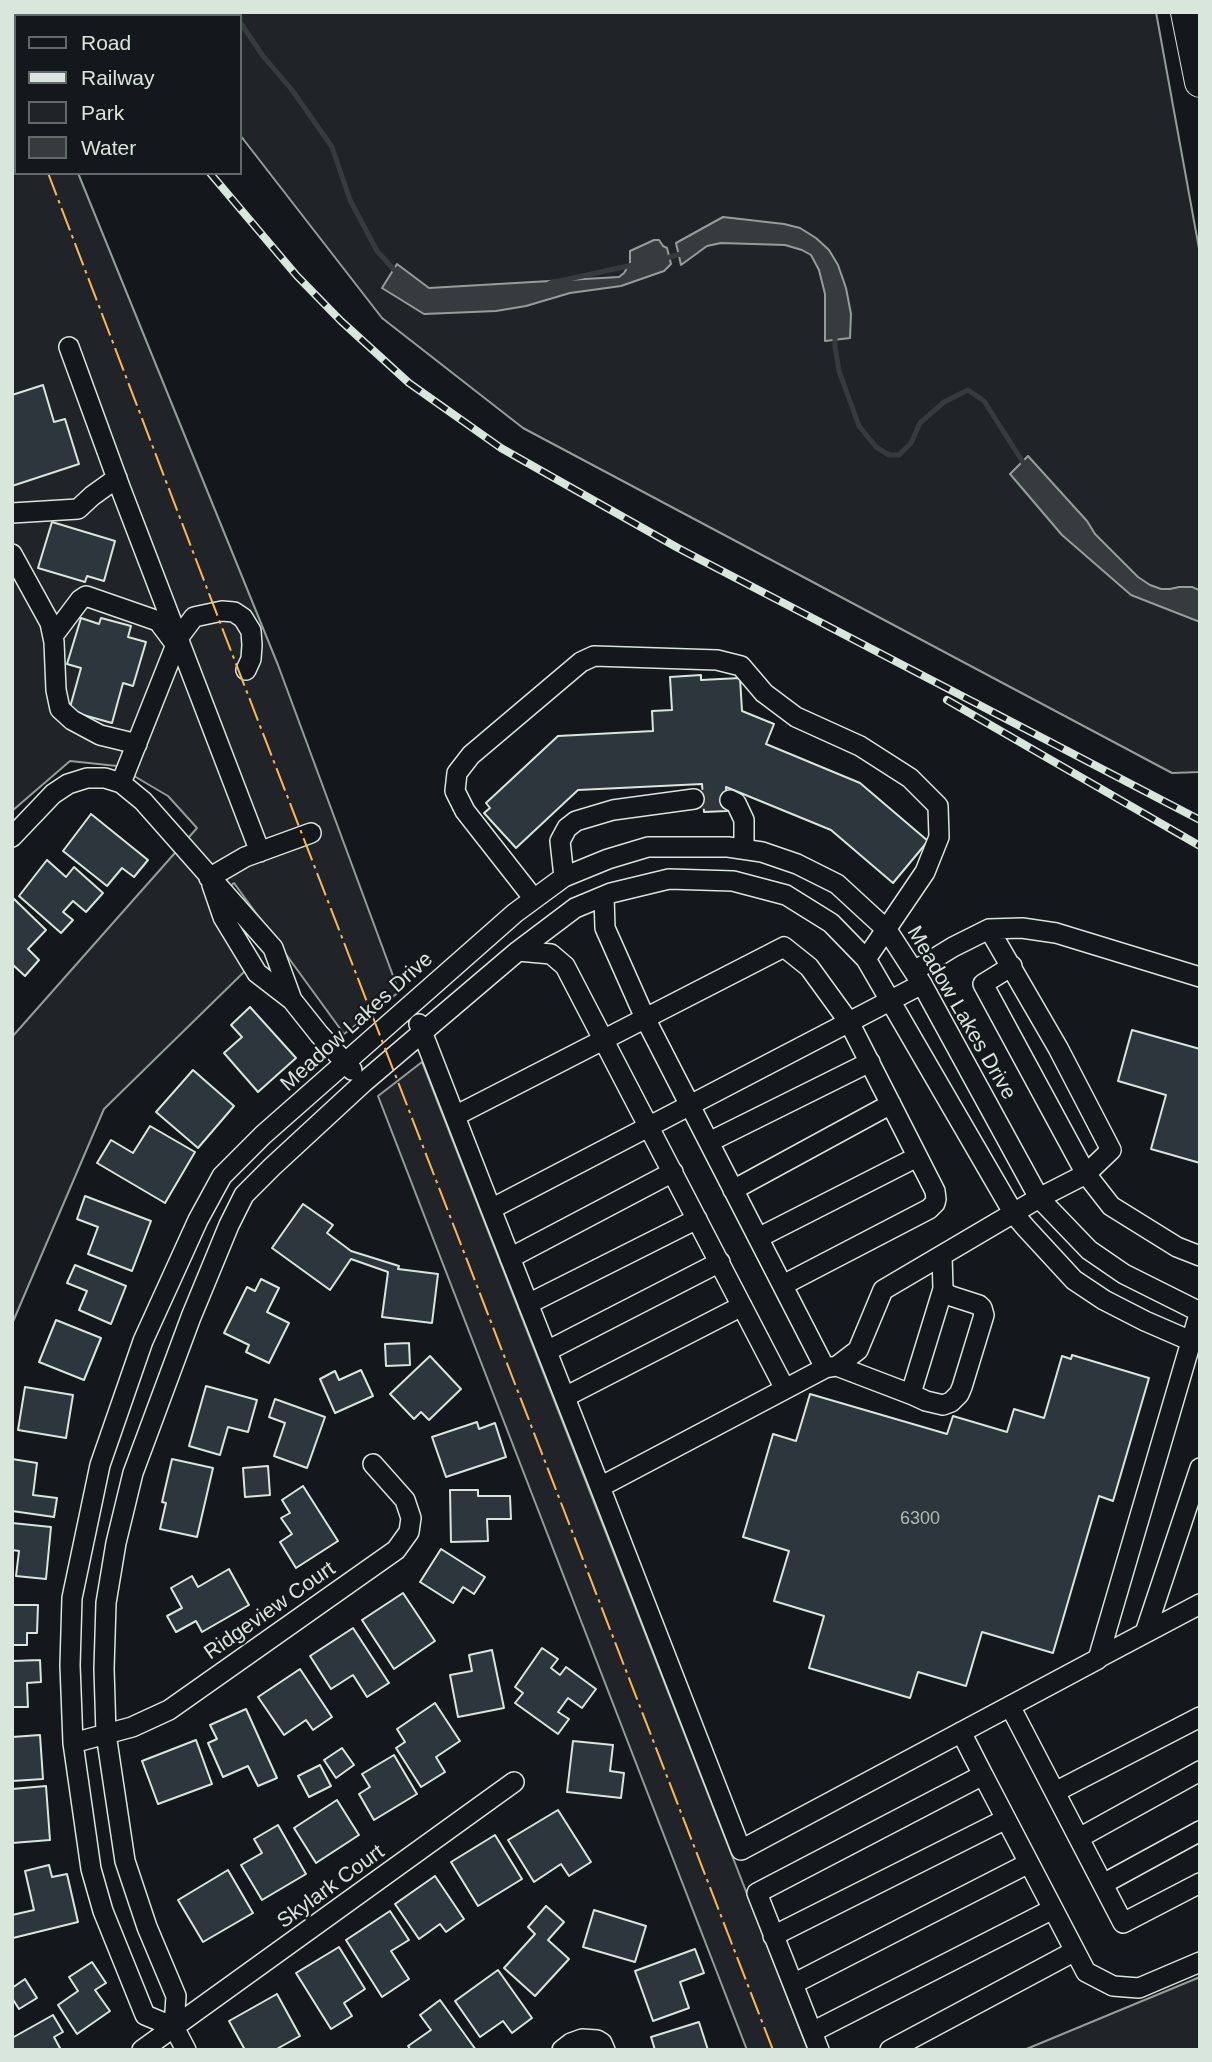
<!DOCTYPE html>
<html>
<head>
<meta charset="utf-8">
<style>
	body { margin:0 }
	#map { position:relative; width:1212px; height:2062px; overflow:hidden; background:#14181c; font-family:Helvetica,sans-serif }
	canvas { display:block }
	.frame { position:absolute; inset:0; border:14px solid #d8e6dc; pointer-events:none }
	.legend { position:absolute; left:14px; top:14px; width:228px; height:161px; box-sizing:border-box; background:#14181c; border:2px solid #626a69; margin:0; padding:9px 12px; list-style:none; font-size:21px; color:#d8e6dc }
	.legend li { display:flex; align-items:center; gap:14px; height:35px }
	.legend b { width:35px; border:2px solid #626a69 }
</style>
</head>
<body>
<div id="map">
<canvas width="1212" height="2062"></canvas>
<div class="frame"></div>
<ul class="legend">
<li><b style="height:9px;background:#14181c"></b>Road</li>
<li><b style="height:9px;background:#d8e6dc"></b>Railway</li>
<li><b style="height:19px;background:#202428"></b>Park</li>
<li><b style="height:19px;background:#363b3e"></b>Water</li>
</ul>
</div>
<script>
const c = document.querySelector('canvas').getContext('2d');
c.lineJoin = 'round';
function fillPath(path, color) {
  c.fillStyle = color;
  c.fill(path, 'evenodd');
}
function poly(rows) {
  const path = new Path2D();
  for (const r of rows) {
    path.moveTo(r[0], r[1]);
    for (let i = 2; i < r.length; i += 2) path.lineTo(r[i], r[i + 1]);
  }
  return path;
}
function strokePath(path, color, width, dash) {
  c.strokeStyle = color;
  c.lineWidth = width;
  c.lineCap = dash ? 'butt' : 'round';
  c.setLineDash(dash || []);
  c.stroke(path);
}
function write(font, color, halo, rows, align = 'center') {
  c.font = font + ' Helvetica,sans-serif';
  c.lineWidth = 5;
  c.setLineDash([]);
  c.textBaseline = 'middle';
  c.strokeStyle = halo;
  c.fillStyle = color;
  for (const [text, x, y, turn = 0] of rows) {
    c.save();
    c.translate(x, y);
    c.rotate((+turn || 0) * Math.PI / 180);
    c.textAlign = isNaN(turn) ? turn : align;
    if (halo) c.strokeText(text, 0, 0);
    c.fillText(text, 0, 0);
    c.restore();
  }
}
const green = poly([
	[12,12,16,21,16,173,78,173,278,665,399,992,344,1034,234,883,209,906,246,970,104,1109,12,1324,12,1037,197,828,168,796,117,766,70,761,12,811,12,12],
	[182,12,1156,12,1200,254,1200,772,1172,773,523,428,382,318,240,135,240,16,183,16,182,12],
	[422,1062,808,2050,747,2050,378,1096,422,1062],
	[1200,1977,1200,2050,1024,2050,1200,1977]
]);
fillPath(green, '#202428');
strokePath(green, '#939e99', 2);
const water = poly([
	[723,217,784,224,800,228,816,238,829,250,838,265,846,288,851,314,850,338,825,341,825,294,819,270,811,255,802,250,785,245,721,243,707,246,681,265,676,243,723,217],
	[654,240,659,240,663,246,667,248,671,264,664,271,621,286,570,293,526,306,496,311,424,314,382,288,397,264,429,288,619,277,624,273,630,263,630,251,654,240],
	[1028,456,1087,521,1095,534,1138,577,1150,585,1161,589,1170,589,1179,587,1192,587,1199,590,1200,622,1131,595,1062,535,1010,474,1028,456]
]);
fillPath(water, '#363b3e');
strokePath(water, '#939e99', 2);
strokePath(poly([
	[232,12,235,16],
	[240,22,263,56,292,90,332,147,350,200,377,251,399,275],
	[663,259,684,253],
	[550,283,633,265],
	[835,334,835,347,839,371,859,426,876,447,889,455,899,455,911,443,920,423,944,402,968,390,984,401,1026,467]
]), '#363b3e', 5);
const building = poly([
	[43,385,54,422,65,419,79,464,12,486,12,395,43,385],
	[52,522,115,541,104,581,87,576,85,582,38,568,52,522],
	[81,618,99,624,101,618,131,626,128,637,146,642,133,686,123,683,112,723,69,711,81,668,67,664,81,618],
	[701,675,701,680,740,678,742,711,774,724,766,744,860,783,928,841,893,883,831,830,726,787,727,811,704,812,702,784,578,790,516,848,484,813,490,808,486,803,558,736,653,731,652,711,672,710,670,677,701,675],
	[91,814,148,860,134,877,122,868,107,886,63,851,91,814],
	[47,860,66,877,74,867,103,893,86,912,73,901,63,912,73,920,61,933,19,896,47,860],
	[13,898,46,930,28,949,39,960,25,976,12,964,13,898],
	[250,1007,296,1058,258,1092,224,1053,242,1037,231,1025,250,1007],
	[1132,1030,1200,1049,1200,1163,1151,1149,1166,1095,1118,1081,1132,1030],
	[193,1070,234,1106,198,1148,156,1112,193,1070],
	[150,1126,195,1152,165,1203,97,1163,111,1140,133,1153,150,1126],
	[85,1196,151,1221,132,1271,88,1254,98,1227,77,1219,85,1196],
	[303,1204,333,1225,327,1233,351,1251,399,1266,398,1269,438,1274,432,1323,382,1317,388,1272,351,1259,330,1290,272,1248,303,1204],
	[75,1265,126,1286,111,1324,79,1310,87,1291,67,1283,75,1265],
	[261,1279,279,1288,267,1312,289,1323,269,1363,246,1352,249,1345,224,1333,247,1287,255,1291,261,1279],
	[56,1320,101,1338,84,1380,39,1362,56,1320],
	[409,1343,410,1365,386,1366,385,1344,409,1343],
	[1072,1355,1149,1378,1113,1501,1099,1496,1053,1653,982,1632,966,1686,918,1672,910,1698,809,1668,824,1616,774,1601,789,1551,743,1537,773,1434,796,1441,810,1394,947,1434,953,1416,1007,1432,1014,1409,1044,1418,1062,1356,1071,1359,1072,1355],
	[430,1356,461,1389,429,1420,421,1412,414,1419,390,1394,430,1356],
	[361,1370,373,1396,335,1413,320,1379,335,1371,339,1380,361,1370],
	[206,1386,257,1400,248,1432,228,1427,220,1455,189,1446,206,1386],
	[25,1387,73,1395,66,1438,18,1430,25,1387],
	[275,1399,325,1417,307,1468,274,1456,285,1423,269,1417,275,1399],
	[477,1422,479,1429,495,1423,506,1457,446,1477,432,1437,477,1422],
	[12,1459,37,1463,33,1495,57,1498,54,1517,12,1511,12,1459],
	[172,1459,213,1468,197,1537,160,1529,166,1503,162,1502,172,1459],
	[268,1466,270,1495,245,1497,243,1468,268,1466],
	[303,1486,338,1541,296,1568,280,1542,292,1534,281,1518,290,1513,282,1500,303,1486],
	[450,1490,478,1490,478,1496,510,1496,511,1519,487,1519,488,1541,451,1542,450,1490],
	[12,1523,51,1527,46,1579,16,1576,19,1551,12,1550,12,1523],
	[441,1549,485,1577,474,1594,463,1587,453,1603,420,1582,441,1549],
	[229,1569,249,1605,202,1632,196,1621,176,1632,167,1616,182,1608,171,1588,192,1576,198,1587,229,1569],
	[403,1593,435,1641,394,1669,362,1620,403,1593],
	[12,1605,38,1605,37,1633,27,1633,27,1645,12,1645,12,1605],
	[353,1628,389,1683,367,1697,353,1675,331,1689,310,1656,353,1628],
	[542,1648,558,1659,551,1668,560,1675,566,1667,596,1689,582,1708,568,1698,558,1712,569,1719,558,1734,515,1703,523,1693,515,1687,542,1648],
	[492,1650,504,1708,458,1717,450,1675,472,1671,469,1655,492,1650],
	[40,1660,41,1682,27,1683,28,1707,12,1707,12,1661,40,1660],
	[300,1669,332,1717,313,1730,306,1720,284,1735,258,1697,300,1669],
	[435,1703,460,1741,436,1757,445,1772,421,1787,396,1748,405,1742,397,1729,435,1703],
	[246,1709,277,1778,258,1786,248,1766,223,1777,208,1743,217,1739,210,1725,246,1709],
	[40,1735,43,1779,12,1781,12,1737,40,1735],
	[196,1740,212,1784,158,1804,142,1761,196,1740],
	[573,1741,613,1745,610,1771,624,1773,621,1798,567,1792,573,1741],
	[342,1748,354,1765,336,1778,324,1760,342,1748],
	[394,1755,417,1794,374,1820,359,1794,370,1787,362,1774,394,1755],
	[320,1765,331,1786,309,1797,298,1776,320,1765],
	[46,1786,50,1840,12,1843,12,1789,46,1786],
	[337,1800,359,1835,316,1863,294,1828,337,1800],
	[558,1810,591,1862,569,1876,561,1864,534,1882,508,1840,558,1810],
	[278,1825,306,1874,262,1900,241,1865,262,1853,254,1839,278,1825],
	[495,1835,522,1879,478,1906,451,1862,495,1835],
	[49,1865,52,1877,67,1874,78,1922,13,1938,12,1915,34,1910,25,1871,49,1865],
	[228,1870,253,1913,203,1942,178,1900,228,1870],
	[435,1876,464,1919,446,1932,440,1924,419,1939,395,1904,435,1876],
	[546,1906,564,1922,548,1940,569,1959,535,1996,504,1968,535,1934,528,1927,546,1906],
	[594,1910,646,1926,635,1962,583,1947,594,1910],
	[390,1911,409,1940,391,1951,409,1979,382,1997,346,1940,390,1911],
	[339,1947,365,1989,344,2003,352,2016,331,2029,296,1973,339,1947],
	[695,1949,704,1973,680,1982,689,2008,653,2021,635,1971,695,1949],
	[92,1962,106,1983,95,1990,110,2011,77,2034,58,2005,78,1991,69,1977,92,1962],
	[498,1970,532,2018,512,2033,503,2021,480,2037,455,2001,498,1970],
	[25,1979,37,1998,19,2009,12,1998,12,1988,25,1979],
	[277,1994,300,2036,275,2050,245,2050,229,2021,277,1994],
	[440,2000,476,2050,411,2050,408,2046,431,2030,420,2015,440,2000],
	[53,2015,63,2032,54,2037,61,2050,12,2050,12,2038,53,2015],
	[699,2022,708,2050,655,2050,651,2037,699,2022]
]);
fillPath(building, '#2c363c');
strokePath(building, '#d8e6dc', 2);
strokePath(poly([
	[694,799,730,800]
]), '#313739', 19, [19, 10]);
const minor = poly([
	[69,347,120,487,260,852],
	[12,513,78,509,92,496,117,478],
	[12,554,50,623,54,642,56,690,60,709,72,720,100,735,137,744],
	[53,636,80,600,86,596,158,621,173,641],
	[121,783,179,637,194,617,222,611,234,612,243,618,251,631,252,645,251,659,246,670],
	[730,800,736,803,744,820,744,849],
	[12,837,53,794,68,784,87,778,105,778,121,783,143,801,273,948,292,1000],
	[564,877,560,841,567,828,576,821,613,810,694,799],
	[209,878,245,857,311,833],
	[212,885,223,917,257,973,292,1000,319,1034,352,1070],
	[604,896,605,928,645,1018,825,1368],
	[534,899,465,811,455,791,457,773,471,755,581,662,594,656,717,660,741,666,764,693,796,717,860,746,910,778,938,806,939,837,925,872,866,959],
	[989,929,1058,1048,1111,1150,1086,1174,1039,1198,883,1290,858,1350,837,1366,825,1368,600,1487,741,1850,1098,1659,1200,1311],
	[518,951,551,954,565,966,785,1389],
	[1012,966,983,984,1086,1174,1111,1206,1177,1247,1200,1256],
	[914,971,953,947,989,929,1022,928,1056,933,1200,977],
	[419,1024,491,1209],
	[455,1116,784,947,809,967,849,1022,935,1191,936,1199,935,1203,929,1209,783,1285],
	[709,1142,870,1062],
	[733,1190,891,1104],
	[758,1238,917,1157],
	[942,1256,943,1289,948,1295,979,1305,982,1308,984,1315,962,1387,959,1394,951,1402,943,1405,926,1401,913,1395,912,1390,943,1289],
	[510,1258,673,1172],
	[528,1304,697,1219],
	[547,1351,720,1262],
	[837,1366,913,1395],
	[565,1397,742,1306],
	[600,1487,491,1209,922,984],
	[1145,1633,1200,1468],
	[1098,1658,1200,1604],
	[1010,1706,1123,1923,1200,1883],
	[961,1732,983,1775],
	[73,1743,132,1727,169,1710,396,1550,409,1532,411,1518,405,1500,373,1464],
	[1055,1792,1200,1717],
	[1079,1838,1200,1771],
	[1103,1884,1200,1831],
	[773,1936,1006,1819],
	[793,1984,1029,1863],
	[174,2027,145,2015,103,1911,91,1869,73,1743,70,1665,72,1598,100,1465,143,1341,198,1220,222,1176,263,1135,456,965,515,913,564,877,608,859,648,847,728,847,762,852,797,864,837,884,887,930,922,984,1039,1198,1089,1250,1124,1274,1200,1312],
	[812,2032,1053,1909],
	[142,2050,514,1782],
	[186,2050,174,2027,176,1996,147,1927,125,1861,106,1734,104,1669,106,1603,116,1543,133,1473,191,1317,229,1225,244,1195,272,1167,364,1082,518,951,575,908,611,893,669,879,733,881,786,895,831,923,866,959,1014,1214,1026,1228,1074,1280,1104,1300,1145,1321,1191,1341,1200,1342],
	[562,2050,571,2043,582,2039,597,2040,602,2043,605,2050],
	[819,2050,757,1893,983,1775,1086,1972,1113,1986,1139,1988,1200,1962],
	[890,2050,1075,1951]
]);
const highway = poly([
	[1186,12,1200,82]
]);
strokePath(minor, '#d8e6dc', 22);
strokePath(highway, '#d8e6dc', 32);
strokePath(minor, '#14181c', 19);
strokePath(highway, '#14181c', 30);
const rail = poly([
	[107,12,109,16],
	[210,173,297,276,341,321,409,383,501,448,678,548,1200,820],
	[947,700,1200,846]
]);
strokePath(rail, '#d8e6dc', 8);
strokePath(rail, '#14181c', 5, [16]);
strokePath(poly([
	[12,80,16,89],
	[48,173,226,638,773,2050]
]), '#ffb74d', 2, [24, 5, 3.5, 5]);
write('18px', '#adbab4', null, [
	["6300",920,1519]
]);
write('21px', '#d8e6dc', '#14181c', [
	["Meadow Lakes Drive",961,1013,60],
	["Meadow Lakes Drive",357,1022,-42],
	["Ridgeview Court",270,1611,-35],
	["Skylark Court",331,1887,-36]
]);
</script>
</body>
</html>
